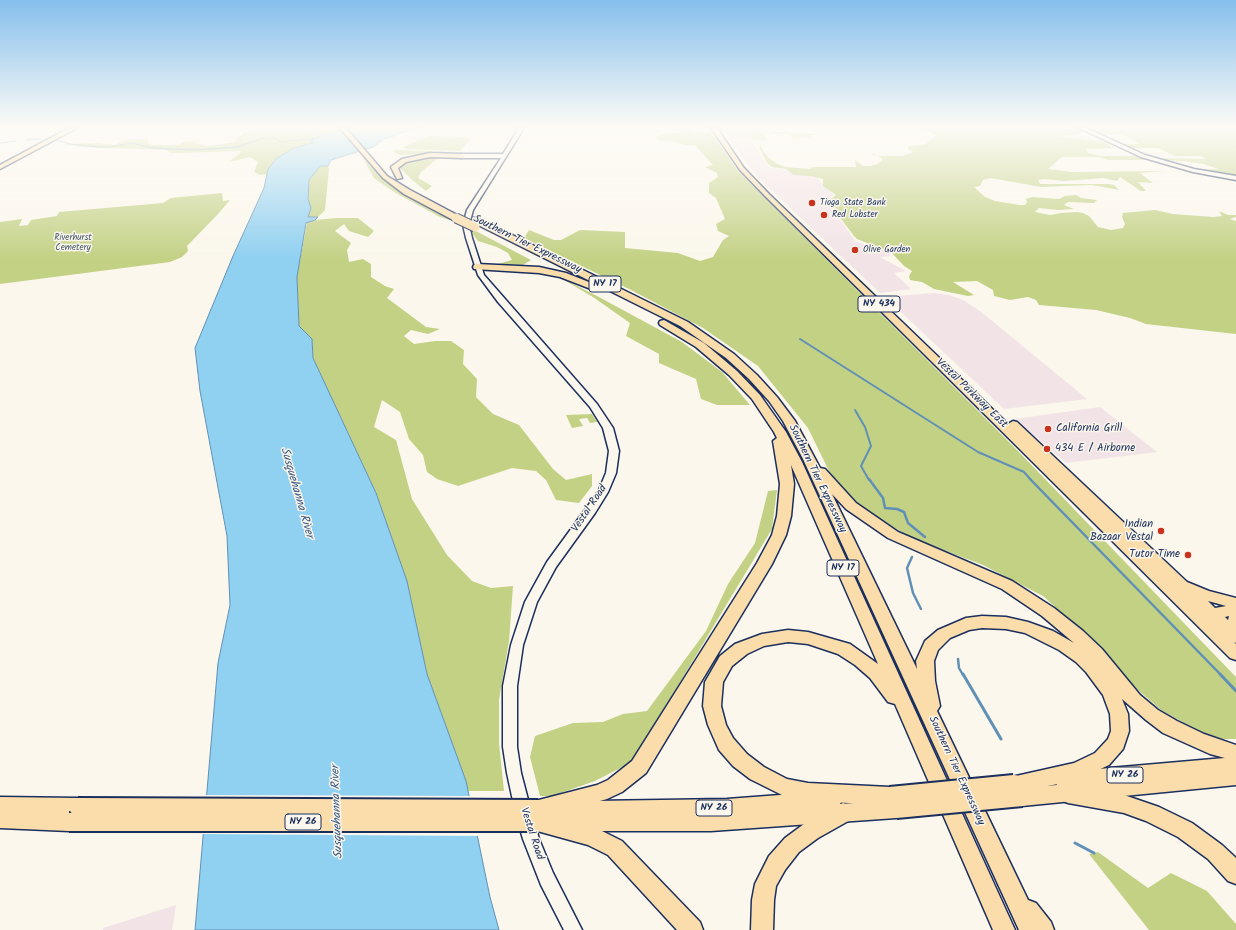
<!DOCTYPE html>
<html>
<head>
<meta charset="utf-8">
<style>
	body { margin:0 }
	canvas { display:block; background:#fbf7ec }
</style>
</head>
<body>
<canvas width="1236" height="930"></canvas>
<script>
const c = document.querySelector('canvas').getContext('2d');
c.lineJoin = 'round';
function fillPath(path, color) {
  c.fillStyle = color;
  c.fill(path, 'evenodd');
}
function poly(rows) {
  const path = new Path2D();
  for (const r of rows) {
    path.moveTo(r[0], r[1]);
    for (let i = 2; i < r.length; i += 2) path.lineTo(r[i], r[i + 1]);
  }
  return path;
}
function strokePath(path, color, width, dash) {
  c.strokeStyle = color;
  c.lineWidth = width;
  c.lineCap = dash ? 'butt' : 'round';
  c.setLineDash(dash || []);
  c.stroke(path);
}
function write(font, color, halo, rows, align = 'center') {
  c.font = font + ' Kalam,sans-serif';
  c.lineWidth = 3;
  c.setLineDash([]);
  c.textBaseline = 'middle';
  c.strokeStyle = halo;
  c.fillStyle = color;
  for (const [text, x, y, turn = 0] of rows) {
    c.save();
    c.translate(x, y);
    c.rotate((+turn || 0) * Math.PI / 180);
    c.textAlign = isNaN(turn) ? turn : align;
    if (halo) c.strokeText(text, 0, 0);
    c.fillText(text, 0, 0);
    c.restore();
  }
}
fillPath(poly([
	[723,128,770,128,769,132,748,134,752,140,732,140],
	[733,142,752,142,769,167,814,175,834,195,829,199,834,208,830,209,837,215,856,242,880,248,891,256,880,257,906,271,894,273,911,289,880,293,765,184,746,163],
	[934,293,949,295,963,300,980,311,1087,399,1004,409,885,297],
	[1100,407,1157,452,1066,463,1015,419],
	[176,905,172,930,103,930,103,928]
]), '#f2e3e7');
fillPath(poly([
	[261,128,343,129,328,133,268,169,267,174,260,175,254,172,258,162,250,157,229,162,241,152,240,151,179,153,171,153,166,150,83,147,62,144,98,143,115,145,125,140,148,139,148,143,151,145,178,145,184,142,191,141,196,141,196,143,207,146,236,142,236,139,245,132],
	[659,128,687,128,691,132,710,131,738,171,1017,450,1236,677,1236,739,1212,739,1161,710,1130,683,1100,647,1043,596,983,565,917,540,874,517,854,504,837,484,828,469,808,428,758,366,703,328,631,290,524,238,529,230,554,240,561,240,580,230,625,232,625,248,678,253,700,261,713,257,723,240,729,236,718,231,716,224,725,219,716,198,709,193,709,183,718,177,717,173,705,167,713,165,695,145,684,145,678,142,658,140,656,136,665,133,677,133,681,131],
	[772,128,777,128,776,130,777,132,784,132,820,134,810,136,810,138,804,137,794,139,791,135,788,134,764,134,766,140,753,140,750,134,772,133],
	[921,128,1077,128,1084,131,1079,134,1058,136,1105,142,1114,148,1086,149,1088,153,1101,156,1134,156,1148,160,1108,160,1097,157,1062,157,1048,169,1072,172,1165,171,1140,173,1153,183,1138,182,1146,191,1141,191,1120,177,1117,181,1103,178,1064,181,1044,179,1038,180,1040,184,1109,184,1114,185,1119,190,1092,185,1041,187,991,178,983,180,980,186,974,187,985,197,995,201,1019,205,1025,205,1027,202,1026,199,1032,197,1059,199,1065,196,1076,195,1081,198,1097,200,1094,203,1068,202,1064,205,1074,209,1058,210,1039,208,1035,212,1050,215,1061,213,1077,212,1083,213,1089,216,1098,227,1111,230,1123,228,1125,224,1122,217,1123,213,1155,210,1173,214,1213,217,1222,216,1219,211,1228,215,1236,215,1236,217,1230,219,1236,221,1236,334,1146,324,1130,318,1096,310,1039,305,1036,300,1028,297,1010,300,994,296,993,290,977,281,953,282,974,295,968,296,934,289,922,282,910,280,909,276,912,271,904,266,891,252,857,239,854,236,835,211,836,209,831,199,836,195,823,186,823,179,811,176,794,175,786,169,772,167,767,163,759,147,760,146,768,157,777,164,786,167,810,169,813,167,856,167,855,160,863,166,870,166,877,164,883,160,880,157,872,155,873,153,877,156,903,156,913,152,908,149,909,146,926,144,937,135],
	[1081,128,1236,128,1236,177,1193,170,1218,169,1204,164,1182,161,1160,160,1151,158,1206,159,1201,156,1175,156,1158,148,1123,148,1114,144,1140,144,1123,134,1100,135],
	[429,136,464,137,471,139,460,151,406,149,403,147],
	[726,143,753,177,873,292,871,292,780,206,741,165],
	[397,150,450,152,453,153,400,155,392,151],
	[362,157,381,178,397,189,416,201,456,220,449,220,438,216,394,192,374,178],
	[435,157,437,159,421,172,418,178,432,186,426,191,411,179,399,167,404,161],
	[320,166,328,166,329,169,325,210,318,217,308,217,309,180],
	[222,193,223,201,230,200,218,214,187,246,188,251,182,257,170,262,0,284,0,222,22,219,19,226,28,225,31,220,57,216,59,212,163,203,171,198],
	[337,218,358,218,374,231,368,237,349,231,344,224,335,231,351,243,347,250,349,262,363,259,371,264,371,277,385,286,394,289,387,298,426,327,440,329,428,334,411,330,404,336,414,344,435,341,451,341,464,350,463,364,477,379,476,397,493,414,519,425,553,469,566,480,592,474,592,486,579,503,556,500,546,480,536,471,512,468,458,486,437,479,427,472,423,455,409,439,400,412,382,400,374,427,396,440,412,499,447,555,472,581,491,588,513,586,509,641,499,700,499,743,504,791,468,791,466,781,427,674,407,581,376,493,313,358,312,339,299,327,297,277,307,223,315,220],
	[472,229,531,260,523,265,498,264,512,260,508,253,497,247,478,241,472,233],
	[559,277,597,296,682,342,722,372,750,405,717,405,701,399,696,379,659,363,659,354,626,336,630,323,593,297],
	[592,414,597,422,590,423,587,418,579,419,583,426,572,428,566,415],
	[777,490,772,529,632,762,595,781,552,796,540,796,530,757,535,736,573,723,603,722,623,714,647,711,706,631,728,584,755,543,768,491],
	[1098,852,1148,888,1171,873,1207,891,1236,924,1236,930,1149,930,1089,854]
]), '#c3d185');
const water = poly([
	[347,128,417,128,384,139,373,147,331,160,328,166,320,166,309,180,308,199,311,208,308,217,318,217,315,220,306,223,297,277,299,326,312,339,313,358,376,493,407,581,427,674,466,781,490,897,499,930,195,930,218,663,230,605,227,536,200,391,195,348,233,256,264,188,268,169,277,158,294,148,313,143,309,141,328,133,347,128]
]);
fillPath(water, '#90d0f1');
strokePath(water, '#6190b6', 1);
fillPath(poly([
	[205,795,471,796,479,836,202,834]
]), '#fbf7ec');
strokePath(poly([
	[26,140,41,139],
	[56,140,70,144,99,147,110,147,132,143,153,148,193,150,237,147,264,138,276,138,280,142,319,138],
	[0,143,16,141]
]), '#6190b6', 1);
strokePath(poly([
	[800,339,978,452,1024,472,1031,480],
	[855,410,865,427,871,446,861,466,869,480]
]), '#6190b6', 2);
strokePath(poly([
	[869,479,883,498,885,508,897,509,904,512,908,523,925,537],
	[1030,479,1221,675],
	[912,557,907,568,913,593,921,609],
	[958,659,959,668,963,675]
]), '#6190b6', 2.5);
strokePath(poly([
	[963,674,1001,739],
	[1220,674,1236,691],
	[1075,843,1094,853]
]), '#6190b6', 3);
const secondary = poly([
	[519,128,524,128,473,210,469,225,472,238,484,275,597,404,613,428,619,451,616,473,608,492,595,513,556,567,537,602,523,645,517,686,517,747,521,773,532,815,539,839,553,873,582,930,564,930,541,885,523,839,516,815,507,773,503,747,503,686,511,645,525,602,547,562,598,492,606,473,609,451,603,428,590,407,498,302,478,275,466,238,463,225,467,210,501,158,461,158,458,156,461,154,503,154,519,128],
	[1079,128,1086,128,1145,155,1194,169,1236,176,1236,180,1193,172,1141,157,1079,128]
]);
const primary = poly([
	[69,128,77,128,0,169,0,165,69,128],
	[711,128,717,128,744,168,769,194,1008,424,1013,421,1017,422,1187,582,1209,591,1236,598,1236,643,1234,642,1236,644,1236,660,1230,658,765,196,740,170,711,128],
	[1208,601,1226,606,1215,608,1208,601],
	[1229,616,1228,620,1225,617,1229,616],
	[1236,757,1236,785,1022,806,1015,803,1013,797,1015,791,1022,788,1057,785,1055,780,1058,774,1064,772,1236,757],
	[833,791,840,794,842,800,840,804,896,800,903,803,905,809,903,815,896,818,711,831,560,831,553,828,551,822,552,818,546,815,544,809,546,803,553,800,594,801,727,799,833,791],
	[0,797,78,798,85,801,87,807,85,813,76,816,78,822,76,828,69,831,0,828,0,797]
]);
const highway = poly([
	[340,128,346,128,387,176,410,190,459,216,459,220,453,220,404,194,383,178,340,128],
	[430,153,461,154,464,156,461,158,430,157,406,162,398,168,402,178,397,179,391,167,392,166,402,159,430,153],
	[472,218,478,218,688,322,734,354,757,375,777,397,795,421,820,468,825,469,856,503,898,532,1012,581,1054,608,1083,631,1102,649,1140,695,1158,710,1177,721,1204,734,1236,745,1236,761,1210,754,1163,733,1146,720,1122,699,1128,714,1129,731,1123,749,1109,765,1077,780,1014,793,1007,790,1004,784,1007,778,1074,763,1095,753,1108,739,1111,731,1110,714,1103,695,1086,672,1076,662,1059,650,1025,633,1006,629,982,628,969,630,950,638,938,650,934,661,935,681,940,706,937,711,1028,900,1036,903,1051,922,1054,930,1019,930,803,459,783,421,769,401,749,379,726,358,680,326,472,222,472,218],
	[832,494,846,509,888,538,1002,589,1042,616,1074,643,1053,631,1028,622,1006,617,982,616,966,618,938,630,925,641,916,661,917,669,832,494],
	[477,264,539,267,566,273,594,284,596,286,591,289,560,277,539,273,474,269,473,267,474,265,477,264],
	[664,320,704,343,737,371,760,395,786,432,802,462,1015,930,993,930,895,704,888,702,870,678,855,665,838,654,808,644,788,642,764,646,747,654,732,666,723,682,721,706,726,725,733,738,747,754,764,767,787,779,808,783,890,787,897,789,900,796,897,803,890,805,808,801,784,796,750,779,733,766,719,750,708,725,703,706,705,682,720,656,735,644,762,634,788,630,808,632,850,644,878,664,791,465,794,484,791,516,786,535,772,564,646,773,622,792,607,799,550,815,592,826,622,841,700,922,703,930,677,930,608,855,588,845,530,829,527,822,530,815,528,809,531,802,597,785,608,780,632,761,757,563,772,535,777,516,780,484,773,441,777,438,774,432,752,399,729,375,696,347,660,325,659,323,660,321,664,320],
	[1068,785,1124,795,1159,807,1192,823,1222,845,1236,858,1236,884,1228,881,1208,859,1178,837,1146,821,1124,813,1068,803,1061,800,1058,794,1061,788,1068,785],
	[843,803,850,806,853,813,850,820,818,838,799,852,785,870,776,886,774,900,773,930,751,930,752,900,755,884,769,856,785,838,804,824,843,803]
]);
strokePath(secondary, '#1b2f5e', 3);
strokePath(primary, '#1b2f5e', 3);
strokePath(highway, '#1b2f5e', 3);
fillPath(secondary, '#fbf7ec');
fillPath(primary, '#faddab');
fillPath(highway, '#faddab');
const primaryBridge = poly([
	[890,796,1014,784],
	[78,807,538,809],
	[896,809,1022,797],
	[69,822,537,822]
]);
const highwayBridge = poly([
	[456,218,475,227]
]);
strokePath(primaryBridge, '#1b2f5e', 22, []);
strokePath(highwayBridge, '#1b2f5e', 11, []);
strokePath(primaryBridge, '#faddab', 18);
strokePath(highwayBridge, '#faddab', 9);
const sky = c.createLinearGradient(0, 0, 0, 259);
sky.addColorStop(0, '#85bfec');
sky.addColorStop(0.49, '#fdfbf6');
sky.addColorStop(1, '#fdfbf600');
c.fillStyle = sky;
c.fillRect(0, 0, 1236, 259);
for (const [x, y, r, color] of [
	[812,203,4,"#c8321e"],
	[824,215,4,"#c8321e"],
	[855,250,4,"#c8321e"],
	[1048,429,4,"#c8321e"],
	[1047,449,4,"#c8321e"],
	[1161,531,4,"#c8321e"],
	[1188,555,4,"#c8321e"]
]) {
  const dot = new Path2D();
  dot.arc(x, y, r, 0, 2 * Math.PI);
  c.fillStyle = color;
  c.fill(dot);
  strokePath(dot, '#fbf7ec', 1.5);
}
write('9px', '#1b2f5e', '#fbf7ec', [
	["Tioga State Bank",820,203],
	["Red Lobster",832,215],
	["Olive Garden",863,250]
], 'left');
write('9px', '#455868', '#fbf7ec', [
	["Riverhurst",73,238],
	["Cemetery",73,248]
]);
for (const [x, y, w] of [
	[605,284,32],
	[879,304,42],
	[843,568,32],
	[1125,775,36],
	[714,808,36],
	[303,822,36]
]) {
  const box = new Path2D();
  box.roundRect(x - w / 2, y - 8, w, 16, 3);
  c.fillStyle = '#fbf7ec';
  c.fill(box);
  strokePath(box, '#1b2f5e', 1);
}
write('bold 10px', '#1b2f5e', null, [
	["NY 17",605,284],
	["NY 434",879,304],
	["NY 17",843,568],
	["NY 26",1125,775],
	["NY 26",714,808],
	["NY 26",303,822]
]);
write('11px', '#1b2f5e', '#fbf7ec', [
	["Southern Tier Expressway",527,245,26],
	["Vestal Parkway East",971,394,44],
	["Southern Tier Expressway",817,479,64],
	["Vestal Road",590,509,-56],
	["Southern Tier Expressway",956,771,65],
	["Vestal Road",531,834,72]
]);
write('11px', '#1b2f5e', '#fbf7ec', [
	["California Grill",1056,429],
	["434 E / Airborne",1055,449],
	["Indian",1153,525,"right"],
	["Bazaar Vestal",1153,538,"right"],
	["Tutor Time",1180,555,"right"]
], 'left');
write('italic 12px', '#385783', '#fbf7ec', [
	["Susquehanna River",296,493,74],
	["Susquehanna River",338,812,-92]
]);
</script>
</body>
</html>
